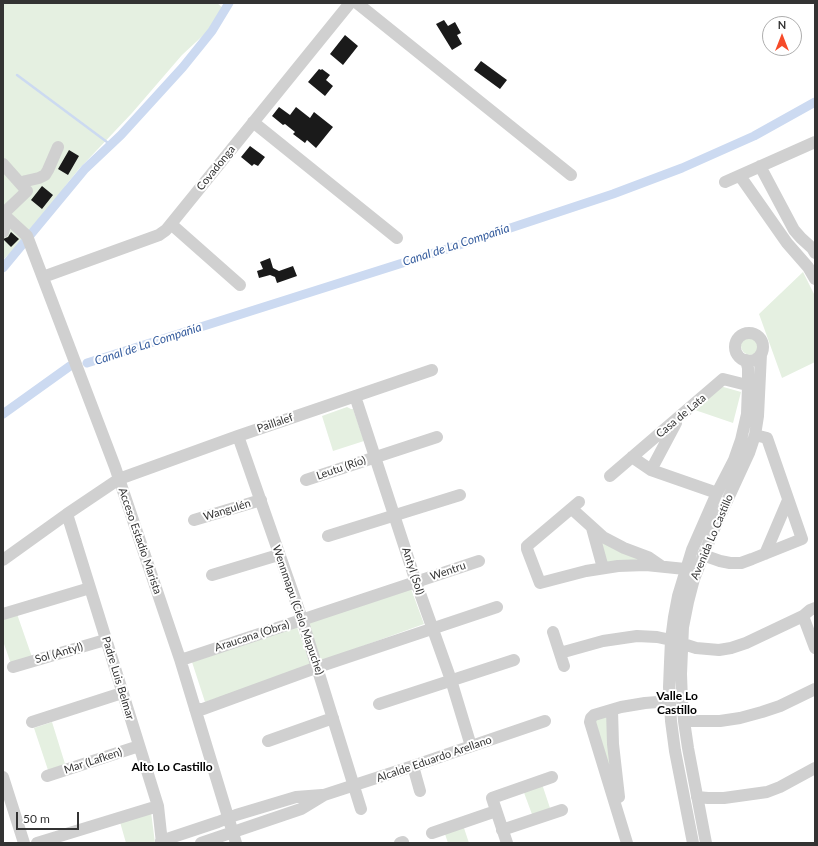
<!DOCTYPE html>
<html>
<head>
<meta charset="utf-8">
<style>
	body { margin:0 }
	#map { position:relative; width:818px; height:846px; overflow:hidden; background:#fff; font-family:Lato,sans-serif }
	canvas { display:block }
	.frame { position:absolute; inset:0; border:4px solid #333; pointer-events:none }
	.north { position:absolute; left:762px; top:16px; width:40px; height:40px; box-sizing:border-box; background:#fff; border:1px solid #adadad; border-radius:50%; rotate:0deg; font-size:11px; font-weight:700; line-height:16px; text-align:center; color:#333 }
	.north::after { content:''; display:block; margin:auto; width:14px; height:18px; background:#f64b29; clip-path:polygon(50% 0,100% 100%,50% 72%,0 100%) }
	.scale { position:absolute; left:16px; top:812px; width:63px; height:18px; box-sizing:border-box; border:2px solid #333; border-top:0; padding-left:5px; font-size:12px; line-height:14px; white-space:nowrap; color:#333; -webkit-text-stroke:3px #fff; paint-order:stroke }
</style>
</head>
<body>
<div id="map">
<canvas width="818" height="846"></canvas>
<div class="frame"></div>
<div class="north">N</div>
<div class="scale">50 m</div>
</div>
<script>
const c = document.querySelector('canvas').getContext('2d');
c.lineJoin = 'round';
function fillPath(path, color) {
  c.fillStyle = color;
  c.fill(path, 'evenodd');
}
function poly(rows) {
  const path = new Path2D();
  for (const r of rows) {
    if (r.length === 3) {
      path.moveTo(r[0] + r[2], r[1]);
      path.arc(r[0], r[1], r[2], 0, 2 * Math.PI);
      continue;
    }
    path.moveTo(r[0], r[1]);
    for (let i = 2; i < r.length; i += 2) path.lineTo(r[i], r[i + 1]);
  }
  return path;
}
function strokePath(path, color, width, dash) {
  c.strokeStyle = color;
  c.lineWidth = width;
  c.lineCap = dash ? 'butt' : 'round';
  c.setLineDash(dash || []);
  c.stroke(path);
}
function write(font, color, halo, rows, align = 'center') {
  c.font = font + ' Lato,sans-serif';
  c.lineWidth = 4;
  c.setLineDash([]);
  c.textBaseline = 'middle';
  c.strokeStyle = halo;
  c.fillStyle = color;
  for (const [text, x, y, turn = 0] of rows) {
    c.save();
    c.translate(x, y);
    c.rotate((+turn || 0) * Math.PI / 180);
    c.textAlign = isNaN(turn) ? turn : align;
    if (halo) c.strokeText(text, 0, 0);
    c.fillText(text, 0, 0);
    c.restore();
  }
}
fillPath(poly([
	[3,3,217,3,224,9,210,29,182,55,132,113,79,169,66,185,42,222,37,228,18,245,3,260],
	[803,272,815,296,815,362,782,378,759,314],
	[750,346,9],
	[720,386,741,392,733,423,695,410],
	[347,407,351,409,353,409,364,441,333,451,322,416],
	[600,540,647,561,606,564],
	[410,586,424,624,321,661,307,621],
	[17,614,32,657,11,664,3,641,3,618],
	[297,627,311,666,205,702,192,662],
	[610,713,616,796,594,720],
	[52,722,66,767,49,773,34,728],
	[542,784,551,811,533,817,523,790],
	[151,812,155,843,126,843,120,822],
	[463,825,469,843,448,843,444,831]
]), '#e5f0e1');
strokePath(poly([
	[17,75,111,145]
]), '#ccdaf1', 2.5);
strokePath(poly([
	[3,268,85,169,121,135,183,67,212,31,229,3],
	[87,363,453,247,613,194,682,168,754,136,815,102],
	[3,414,70,366]
]), '#ccdaf1', 9);
fillPath(poly([
	[444,20,448,26,455,22,461,33,457,35,462,44,452,50,436,24],
	[345,35,358,46,343,65,330,54],
	[481,61,507,80,500,89,474,70],
	[319,69,321,70,322,69,330,75,326,80,333,86,325,96,308,82],
	[279,107,290,115,296,107,310,118,314,112,333,127,316,148,307,140,305,143,293,134,295,132,285,124,283,125,272,116],
	[250,146,265,157,258,166,254,164,252,166,241,157],
	[69,150,79,156,68,175,58,169],
	[42,186,53,195,42,209,31,200],
	[11,232,19,239,11,247,3,239,8,237],
	[270,258,273,268,279,271,293,266,297,276,277,283,275,277,270,275,259,278,257,271,263,269,260,262]
]), '#1a1a1a');
strokePath(poly([
	[357,3,571,175],
	[253,122,397,238],
	[3,164,27,191,3,214],
	[760,166,794,230,801,238,812,248,815,253],
	[740,176,787,243,808,267,815,279],
	[725,182,815,142],
	[20,183,26,181,39,178,45,175,48,170,58,147],
	[3,214,27,236,115,467,180,659,236,843],
	[171,224,240,285],
	[3,228,4,229,3,232],
	[43,277,159,235,166,230,350,3],
	[749,347,14],
	[355,396,416,582,451,680,471,746],
	[238,436,302,619,361,809],
	[632,457,651,470,717,493],
	[651,470,676,423],
	[610,476,723,379,755,387],
	[306,480,437,437],
	[579,502,527,546,527,549,540,583,586,571,618,566,646,565,685,569],
	[572,509,603,537,624,548,648,557,661,566],
	[67,514,158,806,162,843],
	[194,520,261,500],
	[592,528,603,568],
	[328,536,460,495],
	[765,554,788,500],
	[703,555,720,561,730,563,741,563,752,559,802,539,767,438,755,435],
	[3,560,67,514,119,479,238,436,432,370],
	[212,575,275,556,278,552],
	[3,614,90,588],
	[803,616,815,648],
	[553,632,564,666],
	[560,653,603,641,637,636,657,637,671,640,696,648,719,650,731,648,746,643,803,616,810,610,815,608],
	[180,659,187,658,479,561],
	[13,667,105,640],
	[379,704,514,660],
	[195,709,203,709,318,667,497,607],
	[612,710,613,744,619,797],
	[684,721,720,721,740,718,762,712,780,706,815,689],
	[32,722,122,693],
	[268,741,333,718],
	[413,766,420,791],
	[47,776,139,746],
	[3,777,24,843],
	[697,797,708,798,724,798,767,792,780,787,815,768],
	[502,830,562,810],
	[432,833,496,811],
	[161,841,218,822,236,815,296,797,322,795],
	[37,843,158,806],
	[201,843,301,809,324,795,413,766,545,721],
	[400,843,403,842],
	[507,843,492,798,552,777],
	[627,843,590,722,591,718,594,715,621,707,645,703,670,701],
	[693,843,675,751,671,721,669,687,670,662,671,640,674,617,678,596,692,550,717,493,734,460,741,440,747,414,748,386,748,368,746,360],
	[706,843,688,748,684,721,682,701,681,674,683,627,688,602,694,579,714,529,749,453,755,435,758,416,761,354]
]), '#d0d0d0', 12);
write('11px', '#333', '#fff', [
	["Covadonga",216,168,-51],
	["Casa de Lata",681,416,-40],
	["Paillalef",275,423,-19],
	["Leutu (Río)",341,468,-19],
	["Wangulén",227,510,-17],
	["Avenida Lo Castillo",712,537,-67],
	["Acceso Estadio Marista",140,541,71],
	["Antyl (Sol)",413,571,72],
	["Wentru",448,571,-19],
	["Wennmapu (Cielo Mapuche)",298,610,71],
	["Araucana (Obra)",252,636,-18],
	["Sol (Antyl)",59,653,-16],
	["Padre Luis Belmar",118,678,73],
	["Alcalde Eduardo Arellano",434,759,-19],
	["Mar (Lafken)",93,761,-18]
]);
write('italic 12px', '#375e9f', '#fff', [
	["Canal de La Compañía",456,245,-18],
	["Canal de La Compañía",148,344,-18]
]);
write('bold 12px', '#000', '#fff', [
	["Valle Lo",677,696],
	["Castillo",677,710],
	["Alto Lo Castillo",172,767]
]);
</script>
</body>
</html>
